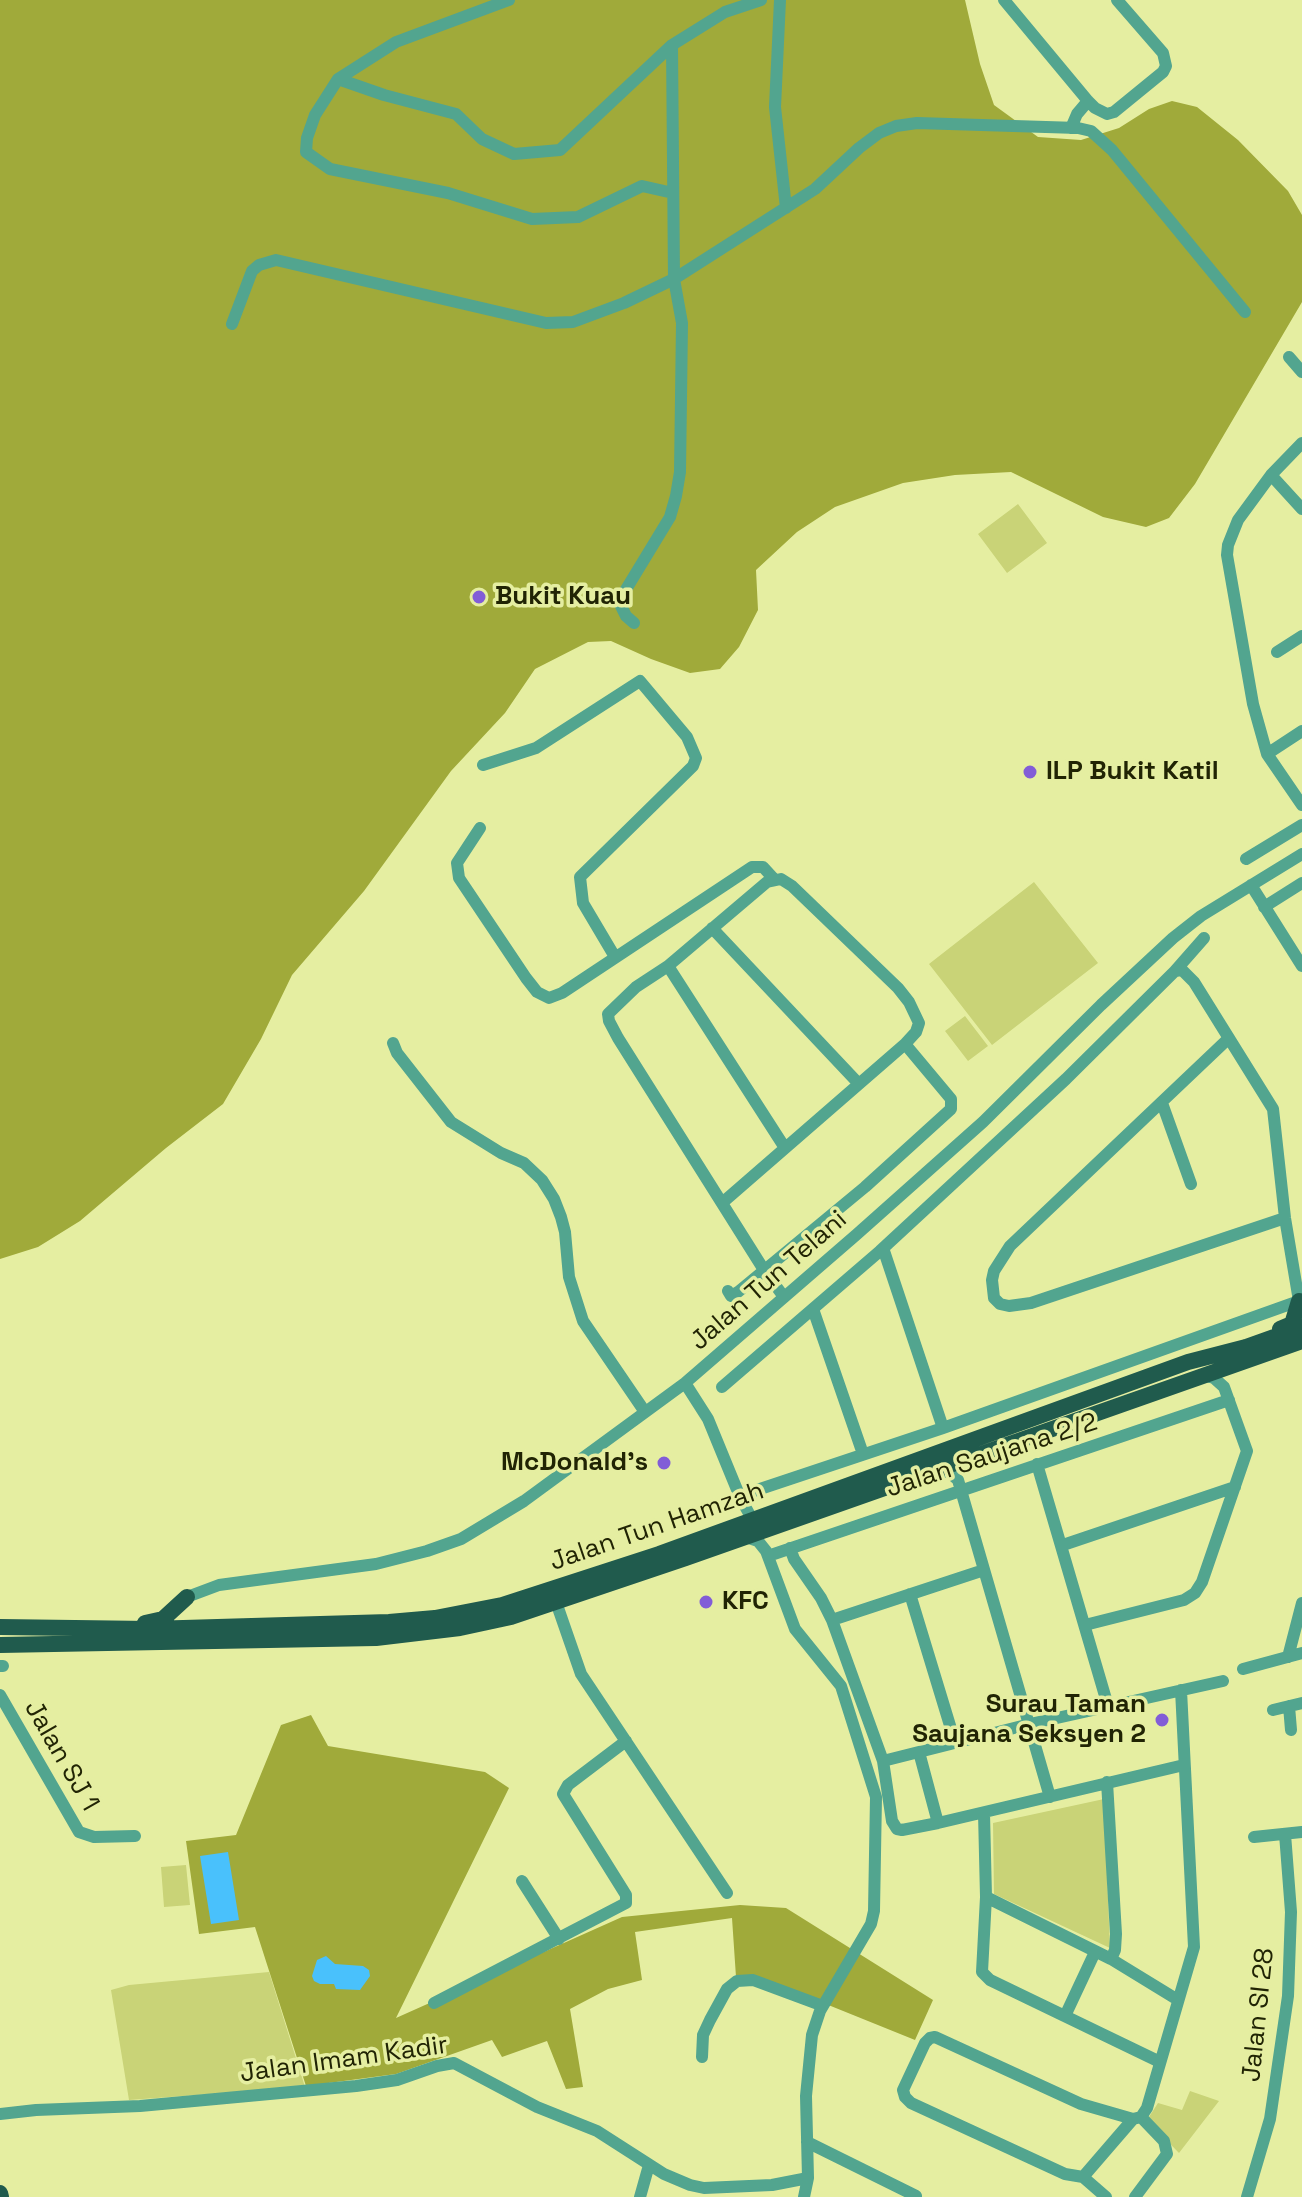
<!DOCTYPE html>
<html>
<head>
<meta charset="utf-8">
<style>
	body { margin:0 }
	canvas { display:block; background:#e5eea1 }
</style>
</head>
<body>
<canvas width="1302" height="2197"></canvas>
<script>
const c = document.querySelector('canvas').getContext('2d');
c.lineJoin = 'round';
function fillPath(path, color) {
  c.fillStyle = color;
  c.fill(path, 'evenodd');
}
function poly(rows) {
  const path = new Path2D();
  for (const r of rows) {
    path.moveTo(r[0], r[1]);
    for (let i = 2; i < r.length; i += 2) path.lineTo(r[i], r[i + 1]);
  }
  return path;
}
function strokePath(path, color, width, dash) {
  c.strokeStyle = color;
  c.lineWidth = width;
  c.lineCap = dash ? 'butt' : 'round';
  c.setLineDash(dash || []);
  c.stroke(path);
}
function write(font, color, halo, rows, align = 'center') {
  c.font = font + ' "Space Grotesk",sans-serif';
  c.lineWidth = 7;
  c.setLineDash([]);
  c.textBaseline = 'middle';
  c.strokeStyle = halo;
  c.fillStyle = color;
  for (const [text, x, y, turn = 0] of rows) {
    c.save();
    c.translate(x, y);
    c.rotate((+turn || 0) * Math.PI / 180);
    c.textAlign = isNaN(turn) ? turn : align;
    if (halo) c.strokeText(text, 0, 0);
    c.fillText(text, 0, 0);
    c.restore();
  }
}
fillPath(poly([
	[1018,504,1047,543,1007,573,978,534],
	[1034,882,1098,963,992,1045,929,964],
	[965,1016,988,1046,968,1061,945,1031],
	[1104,1799,1110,1948,994,1894,993,1823],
	[186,1865,190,1905,164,1907,161,1867],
	[269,1972,305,2087,129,2100,111,1990,129,1985],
	[1190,2091,1219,2101,1179,2153,1147,2120,1158,2103,1182,2110]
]), '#c9d377');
fillPath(poly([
	[0,0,965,0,980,64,994,105,1038,137,1081,140,1119,128,1149,109,1172,101,1197,107,1238,140,1288,191,1302,215,1302,302,1195,484,1169,518,1146,527,1103,517,1011,472,955,475,903,483,835,507,797,532,756,570,758,610,739,647,720,669,690,673,651,659,611,641,588,642,535,669,505,713,451,771,364,891,292,975,261,1039,223,1104,166,1148,80,1221,38,1247,0,1259],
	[311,1715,328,1746,485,1772,509,1788,396,2018,622,1917,740,1905,786,1908,933,2000,915,2040,754,1975,736,1977,732,1918,635,1932,642,1980,608,1989,570,2009,583,2087,566,2089,547,2041,502,2057,492,2040,396,2074,306,2086,255,1927,199,1934,186,1841,236,1835,281,1725]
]), '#a0aa3a');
fillPath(poly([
	[228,1852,239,1920,211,1924,200,1856],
	[326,1956,335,1964,363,1966,369,1970,370,1976,360,1990,336,1989,334,1984,320,1984,314,1981,312,1976,317,1960]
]), '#49c1fc');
strokePath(poly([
	[509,0,396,42,338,79,315,115,307,138,306,152,330,169,448,193,532,219,578,217,642,186,673,193],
	[780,0,775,107,786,208],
	[1004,0,1088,101,1095,108,1107,114,1114,112,1163,72,1166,66,1163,53,1117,0],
	[338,79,384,95,456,114,482,139,514,154,560,150,672,45,725,12,761,0],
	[1071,128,1077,114,1088,101],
	[232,324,252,271,259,265,276,260,546,323,573,322,624,303,674,279,815,189,859,148,879,133,896,126,917,123,1078,128,1091,131,1112,150,1245,312],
	[1289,357,1302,372],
	[1302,443,1271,475,1238,520,1228,545,1227,555,1253,704,1267,754,1302,805],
	[1271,475,1302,509],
	[634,623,626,616,621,606,622,596,670,517,676,496,680,472,682,323,674,279,672,45],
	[1277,652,1302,636],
	[1267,754,1302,731],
	[483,765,536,748,640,681,687,737,696,758,693,766,580,877,583,903,615,957],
	[480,828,457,863,459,878,526,978,537,992,549,998,562,993,752,867,763,867,774,879],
	[1246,859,1302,825],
	[1251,885,1302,966],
	[1264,907,1302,883],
	[712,928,859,1084],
	[668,966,785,1148],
	[1175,971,1204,938],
	[1229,1038,1010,1246,994,1271,992,1280,994,1298,1000,1304,1009,1306,1031,1303,1285,1218],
	[393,1043,397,1053,451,1122,501,1153,524,1163,542,1180,554,1199,561,1217,565,1232,569,1277,583,1321,645,1412],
	[1162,1103,1191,1184],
	[722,1203,905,1044,916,1032,919,1023,909,1002,898,988,792,886,781,879,767,882,668,966,636,987,608,1014,609,1021,618,1038,764,1270,784,1297],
	[883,1248,943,1428],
	[728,1291,731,1296,738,1292,865,1187,951,1109,951,1099,905,1044],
	[813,1309,863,1454],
	[685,1383,708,1419,740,1497,752,1519],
	[722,1387,880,1251,1066,1079,1175,971,1182,970,1194,982,1273,1109,1285,1218,1299,1301],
	[1037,1464,1108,1706],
	[937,1469,950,1473,958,1480,1050,1797],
	[754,1491,943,1428,1302,1300],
	[746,1537,758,1541,766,1551,795,1629,841,1686,876,1797,874,1911,871,1924,820,2011,812,2035,806,2096,808,2178,804,2197],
	[1063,1545,1235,1487],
	[790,1548,794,1559,821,1598,832,1620,883,1761,892,1821,897,1829,902,1830,938,1823,1184,1765],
	[768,1556,1229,1400],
	[910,1594,955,1742],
	[187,1597,219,1585,376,1564,427,1551,461,1539,524,1501,685,1383,856,1235,983,1122,1101,1005,1173,938,1201,916,1302,854],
	[556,1602,581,1674,727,1893],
	[832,1620,984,1570],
	[1085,1625,1184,1600,1195,1593,1202,1582,1247,1451,1224,1387,1214,1378,1202,1375],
	[1288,1657,1302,1603],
	[0,1666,3,1666],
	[1243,1669,1302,1653],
	[0,1695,79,1832,94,1837,135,1836],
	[1289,1706,1291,1730],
	[1273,1710,1302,1703],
	[919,1752,938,1823],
	[883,1761,1030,1724,1223,1681],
	[1107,1782,1116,1934,1115,1950,1111,1959],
	[984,1813,986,1897,982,1972,990,1980,1160,2062],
	[1254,1837,1302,1832],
	[522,1881,559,1939],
	[986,1897,1111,1959,1178,2000],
	[434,2003,626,1903,626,1895,563,1794,568,1785,626,1741],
	[1065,2016,1095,1952],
	[702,2057,703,2035,710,2020,727,1989,737,1981,753,1980,823,2006],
	[0,2114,36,2110,140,2106,356,2086,397,2080,437,2066,454,2063,537,2107,597,2131,664,2174,690,2185,704,2188,772,2185,808,2178],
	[807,2142,916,2196],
	[1083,2177,1065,2174,911,2103,905,2097,903,2090,925,2043,930,2038,935,2037,1081,2104,1133,2119],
	[640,2197,649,2165],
	[1106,2197,1083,2177,1133,2119,1141,2117,1147,2108,1194,1947,1181,1690],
	[1135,2197,1167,2154,1164,2141,1141,2117],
	[1247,2197,1270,2119,1288,1996,1291,1912,1285,1834]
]), '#52a58f', 12);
strokePath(poly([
	[1280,1329,1292,1324,1299,1301,1302,1304],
	[145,1623,163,1619,187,1597],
	[0,1627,149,1629,389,1622,435,1618,502,1605,659,1554,1188,1362,1246,1347,1302,1327],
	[0,1645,376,1638,460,1628,511,1617,686,1558,1302,1341],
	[0,2193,1,2197]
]), '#205b4d', 16);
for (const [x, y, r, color] of [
	[479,597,8,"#825dd7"],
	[1030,772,8,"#825dd7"],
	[664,1463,8,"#825dd7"],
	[706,1602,8,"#825dd7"],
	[1162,1720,8,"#825dd7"]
]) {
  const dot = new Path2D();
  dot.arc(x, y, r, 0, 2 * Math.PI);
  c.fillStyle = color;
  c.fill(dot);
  strokePath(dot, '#e5eea1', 3);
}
write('bold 26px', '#212404', '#e5eea1', [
	["Bukit Kuau",495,597],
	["ILP Bukit Katil",1046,772],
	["McDonald's",648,1463,"right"],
	["KFC",722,1602],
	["Surau Taman",1146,1705,"right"],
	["Saujana Seksyen 2",1146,1735,"right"]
], 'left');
write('26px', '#212404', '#e5eea1', [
	["Jalan Tun Telani",769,1281,-41],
	["Jalan Saujana 2/2",992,1456,-18],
	["Jalan Tun Hamzah",657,1527,-19],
	["Jalan SJ 1",61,1756,60],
	["Jalan SI 28",1259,2015,-84],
	["Jalan Imam Kadir",344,2060,-8]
]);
</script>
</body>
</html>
